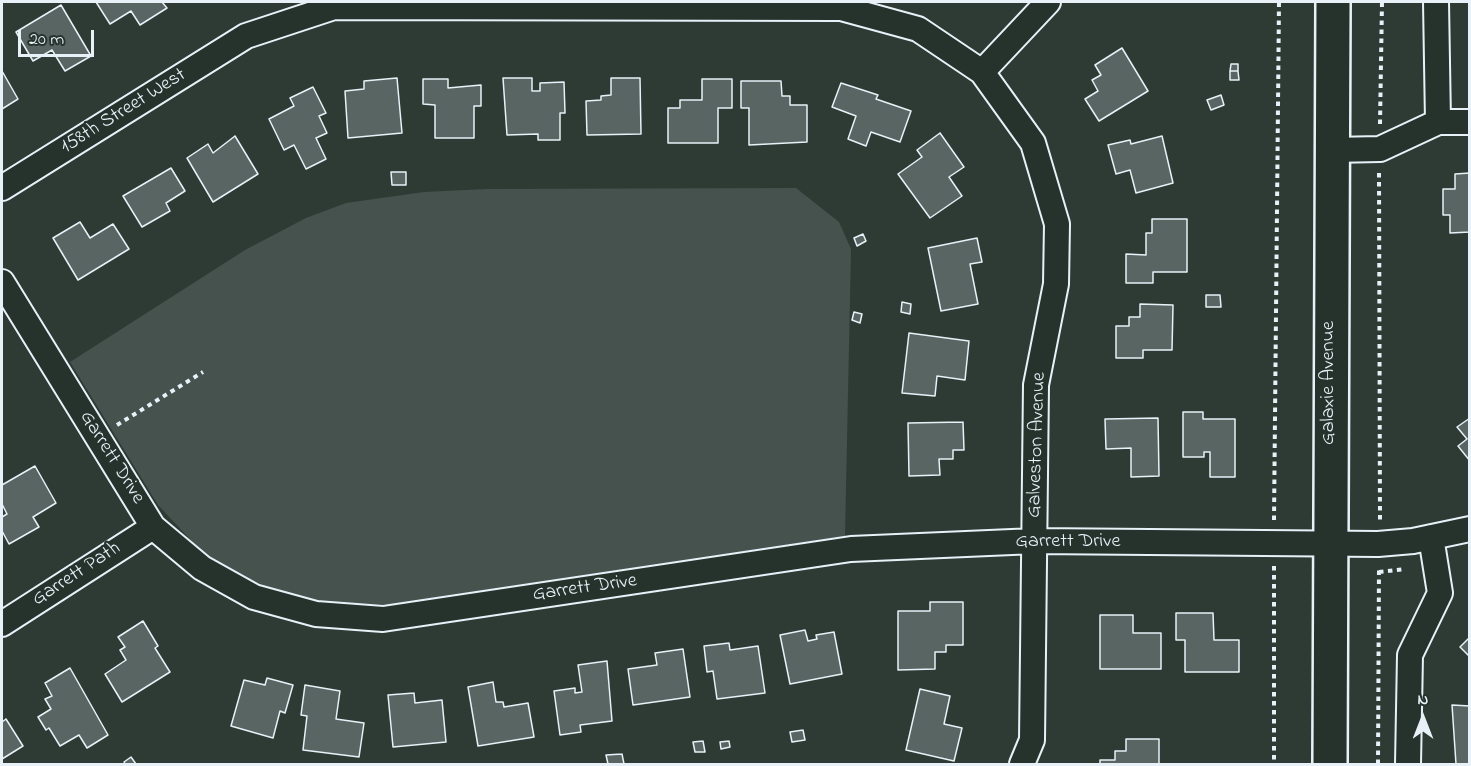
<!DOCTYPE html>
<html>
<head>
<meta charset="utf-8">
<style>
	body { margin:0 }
	#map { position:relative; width:1471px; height:766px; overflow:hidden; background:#2e3b35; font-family:"Indie Flower",sans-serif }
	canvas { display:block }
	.frame { position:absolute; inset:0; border:3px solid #e8f1f8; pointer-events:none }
	.north { position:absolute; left:1393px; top:688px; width:60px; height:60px; -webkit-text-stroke:4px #26332d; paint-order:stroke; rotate:0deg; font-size:16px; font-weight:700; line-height:24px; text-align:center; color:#e8f1f8 }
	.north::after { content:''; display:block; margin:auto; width:21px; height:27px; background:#e8f1f8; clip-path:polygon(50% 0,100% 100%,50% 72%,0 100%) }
	.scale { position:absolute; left:18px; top:30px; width:76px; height:27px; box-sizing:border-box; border:3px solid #e8f1f8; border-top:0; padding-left:8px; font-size:18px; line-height:21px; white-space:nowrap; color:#e8f1f8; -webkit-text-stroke:4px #26332d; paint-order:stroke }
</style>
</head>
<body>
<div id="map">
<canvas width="1471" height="766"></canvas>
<div class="frame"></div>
<div class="north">N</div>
<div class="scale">20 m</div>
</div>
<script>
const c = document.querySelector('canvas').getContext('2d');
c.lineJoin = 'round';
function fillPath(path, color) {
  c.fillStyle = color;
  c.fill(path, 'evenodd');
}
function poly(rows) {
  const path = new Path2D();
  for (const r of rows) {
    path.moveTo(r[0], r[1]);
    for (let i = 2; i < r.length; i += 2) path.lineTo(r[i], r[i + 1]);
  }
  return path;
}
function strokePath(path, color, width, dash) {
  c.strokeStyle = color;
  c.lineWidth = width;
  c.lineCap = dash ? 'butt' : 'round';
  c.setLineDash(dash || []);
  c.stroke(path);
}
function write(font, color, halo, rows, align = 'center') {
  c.font = font + ' "Indie Flower",sans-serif';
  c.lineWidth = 4.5;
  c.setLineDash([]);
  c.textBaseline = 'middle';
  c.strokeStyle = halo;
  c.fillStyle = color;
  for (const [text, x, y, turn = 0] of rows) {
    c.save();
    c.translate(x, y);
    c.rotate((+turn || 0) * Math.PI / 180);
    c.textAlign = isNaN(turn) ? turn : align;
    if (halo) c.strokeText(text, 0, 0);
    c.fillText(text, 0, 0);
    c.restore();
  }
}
fillPath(poly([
	[796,188,839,222,851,249,845,536,398,605,322,602,281,592,247,579,224,569,200,550,158,505,70,362,245,250,306,218,346,203,424,192,487,189]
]), '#45524e');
const building = poly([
	[96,2,162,2,167,8,140,25,131,11,110,24,96,2],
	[61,5,91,56,65,71,52,50,33,61,16,32,61,5],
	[1122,48,1148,91,1099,121,1085,99,1098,91,1092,80,1101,75,1095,65,1122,48],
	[1231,64,1238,64,1238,71,1230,71,1231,64],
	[2,71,18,99,2,109,2,71],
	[1230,71,1238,71,1239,80,1230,80,1230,71],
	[397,78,402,133,348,138,345,91,364,89,364,81,397,78],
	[503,78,532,78,532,91,540,91,540,83,564,82,565,113,560,113,560,140,538,140,538,134,507,135,503,78],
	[611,78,640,78,641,134,587,135,586,101,601,100,601,96,611,95,611,78],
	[423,79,448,79,448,88,481,85,481,106,474,106,474,138,435,138,435,105,423,104,423,79],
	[702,79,732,79,732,108,718,108,718,143,668,143,668,108,680,108,680,100,702,100,702,79],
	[741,81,781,81,782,96,790,96,790,105,807,105,807,142,749,145,749,108,741,108,741,81],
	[841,83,878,95,876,99,911,111,900,142,871,132,866,146,848,139,856,116,832,107,841,83],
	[313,87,326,113,319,116,327,133,316,138,326,159,306,169,294,145,284,150,269,119,294,106,290,98,313,87],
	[1221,95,1224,105,1211,110,1207,100,1221,95],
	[940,133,964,167,949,177,962,196,930,218,898,174,922,157,917,150,940,133],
	[235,136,258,174,213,202,187,158,208,144,213,153,235,136],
	[1162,136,1173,183,1136,193,1130,170,1116,174,1108,145,1130,140,1131,144,1162,136],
	[171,168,185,191,166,203,170,211,142,227,123,196,171,168],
	[391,172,406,172,406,185,392,185,391,172],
	[1470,173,1470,232,1450,233,1450,215,1443,215,1443,189,1455,189,1455,174,1470,173],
	[1152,219,1187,219,1187,272,1153,272,1153,283,1126,283,1126,254,1146,255,1146,233,1152,233,1152,219],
	[80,222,90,238,113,224,129,249,78,280,53,238,80,222],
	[863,234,866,241,857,246,854,238,863,234],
	[977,238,982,262,970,264,978,304,941,311,928,248,977,238],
	[1206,295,1220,295,1221,307,1206,307,1206,295],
	[902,302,911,304,910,314,901,312,902,302],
	[1140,304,1173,305,1172,350,1143,350,1143,358,1116,358,1116,326,1129,326,1129,317,1140,317,1140,304],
	[854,312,862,314,860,323,852,320,854,312],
	[909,333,969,341,965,380,937,376,935,396,902,393,909,333],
	[1183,412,1203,412,1203,419,1235,419,1235,477,1210,477,1210,452,1204,452,1204,457,1183,457,1183,412],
	[1158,418,1159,476,1131,477,1131,448,1106,449,1105,419,1158,418],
	[1470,418,1470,461,1458,446,1467,439,1457,427,1470,418],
	[963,422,964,450,953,450,953,459,939,459,940,475,909,476,908,423,963,422],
	[35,466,56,503,33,517,39,527,9,544,2,531,2,517,7,514,2,504,2,485,35,466],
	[930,602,963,602,963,645,946,645,946,652,935,652,935,669,898,670,898,611,930,611,930,602],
	[1176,613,1213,613,1214,640,1239,640,1239,672,1185,672,1185,640,1176,640,1176,613],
	[1100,615,1133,615,1133,633,1161,633,1161,669,1100,669,1100,615],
	[143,621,158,646,155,648,170,672,122,702,105,674,126,660,120,650,125,647,118,637,143,621],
	[805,630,808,641,817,639,816,635,834,632,842,674,790,684,780,635,805,630],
	[1470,637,1470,657,1460,647,1470,637],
	[729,643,730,650,758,646,765,693,717,699,713,671,707,672,704,646,729,643],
	[683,649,690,697,633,705,628,669,657,665,655,653,683,649],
	[607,661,612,721,580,725,581,732,560,735,554,691,575,688,575,693,582,692,578,665,607,661],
	[70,668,108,735,87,748,79,735,60,746,49,728,46,730,38,717,51,709,45,699,52,696,45,683,70,668],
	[267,678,293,685,285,713,280,711,273,738,231,726,244,680,265,685,267,678],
	[493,682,496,702,503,702,504,707,528,703,534,737,478,746,468,687,493,682],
	[305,685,340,691,336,719,364,723,359,757,303,750,307,716,301,715,305,685],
	[920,689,950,696,944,724,962,728,954,761,906,750,920,689],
	[414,693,415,703,442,700,446,742,393,747,388,695,414,693],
	[1452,705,1470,706,1470,764,1456,764,1452,705],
	[6,719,23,746,2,759,2,722,6,719],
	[803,730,805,740,792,742,790,732,803,730],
	[1126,739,1159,739,1159,764,1100,764,1100,760,1115,760,1115,751,1126,751,1126,739],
	[703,741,705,752,695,752,693,742,703,741],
	[729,741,730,747,721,749,720,742,729,741],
	[622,754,624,764,608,764,606,755,622,754],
	[131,757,136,764,125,764,124,762,131,757]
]);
fillPath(building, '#596563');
strokePath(building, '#e8f1f8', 1.5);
const street = poly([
	[1436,2,1438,122],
	[982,72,1048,2],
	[1332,150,1380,149,1438,122,1470,122],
	[2,188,246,36,334,7,841,8,918,29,982,72,1033,143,1057,224,1056,284,1036,385,1032,740,1022,764],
	[2,282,153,527,202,568,254,597,316,614,383,619,851,549,1035,541,1378,544,1413,541,1470,529],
	[2,624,153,527],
	[1408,764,1410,655,1440,593,1431,537]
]);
const secondary = poly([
	[1330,764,1333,2]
]);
strokePath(street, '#e8f1f8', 28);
strokePath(secondary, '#e8f1f8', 38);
strokePath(poly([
	[1380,124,1382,2],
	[1379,173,1380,520],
	[117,425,203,372],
	[1274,520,1279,2],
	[1274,566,1274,764],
	[1379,572,1405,569],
	[1378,764,1379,566]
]), '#e8f1f8', 4, [4.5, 4.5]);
strokePath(street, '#26332d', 24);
strokePath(secondary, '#26332d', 33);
write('20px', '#e8f1f8', '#26332d', [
	["158th Street West",124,112,-32],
	["Galaxie Avenue",1330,383,-90],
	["Galveston Avenue",1038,445,-88],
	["Garrett Drive",111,458,58],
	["Garrett Drive",1068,543],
	["Garrett Path",77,575,-33],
	["Garrett Drive",585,589,-8]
]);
</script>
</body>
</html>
